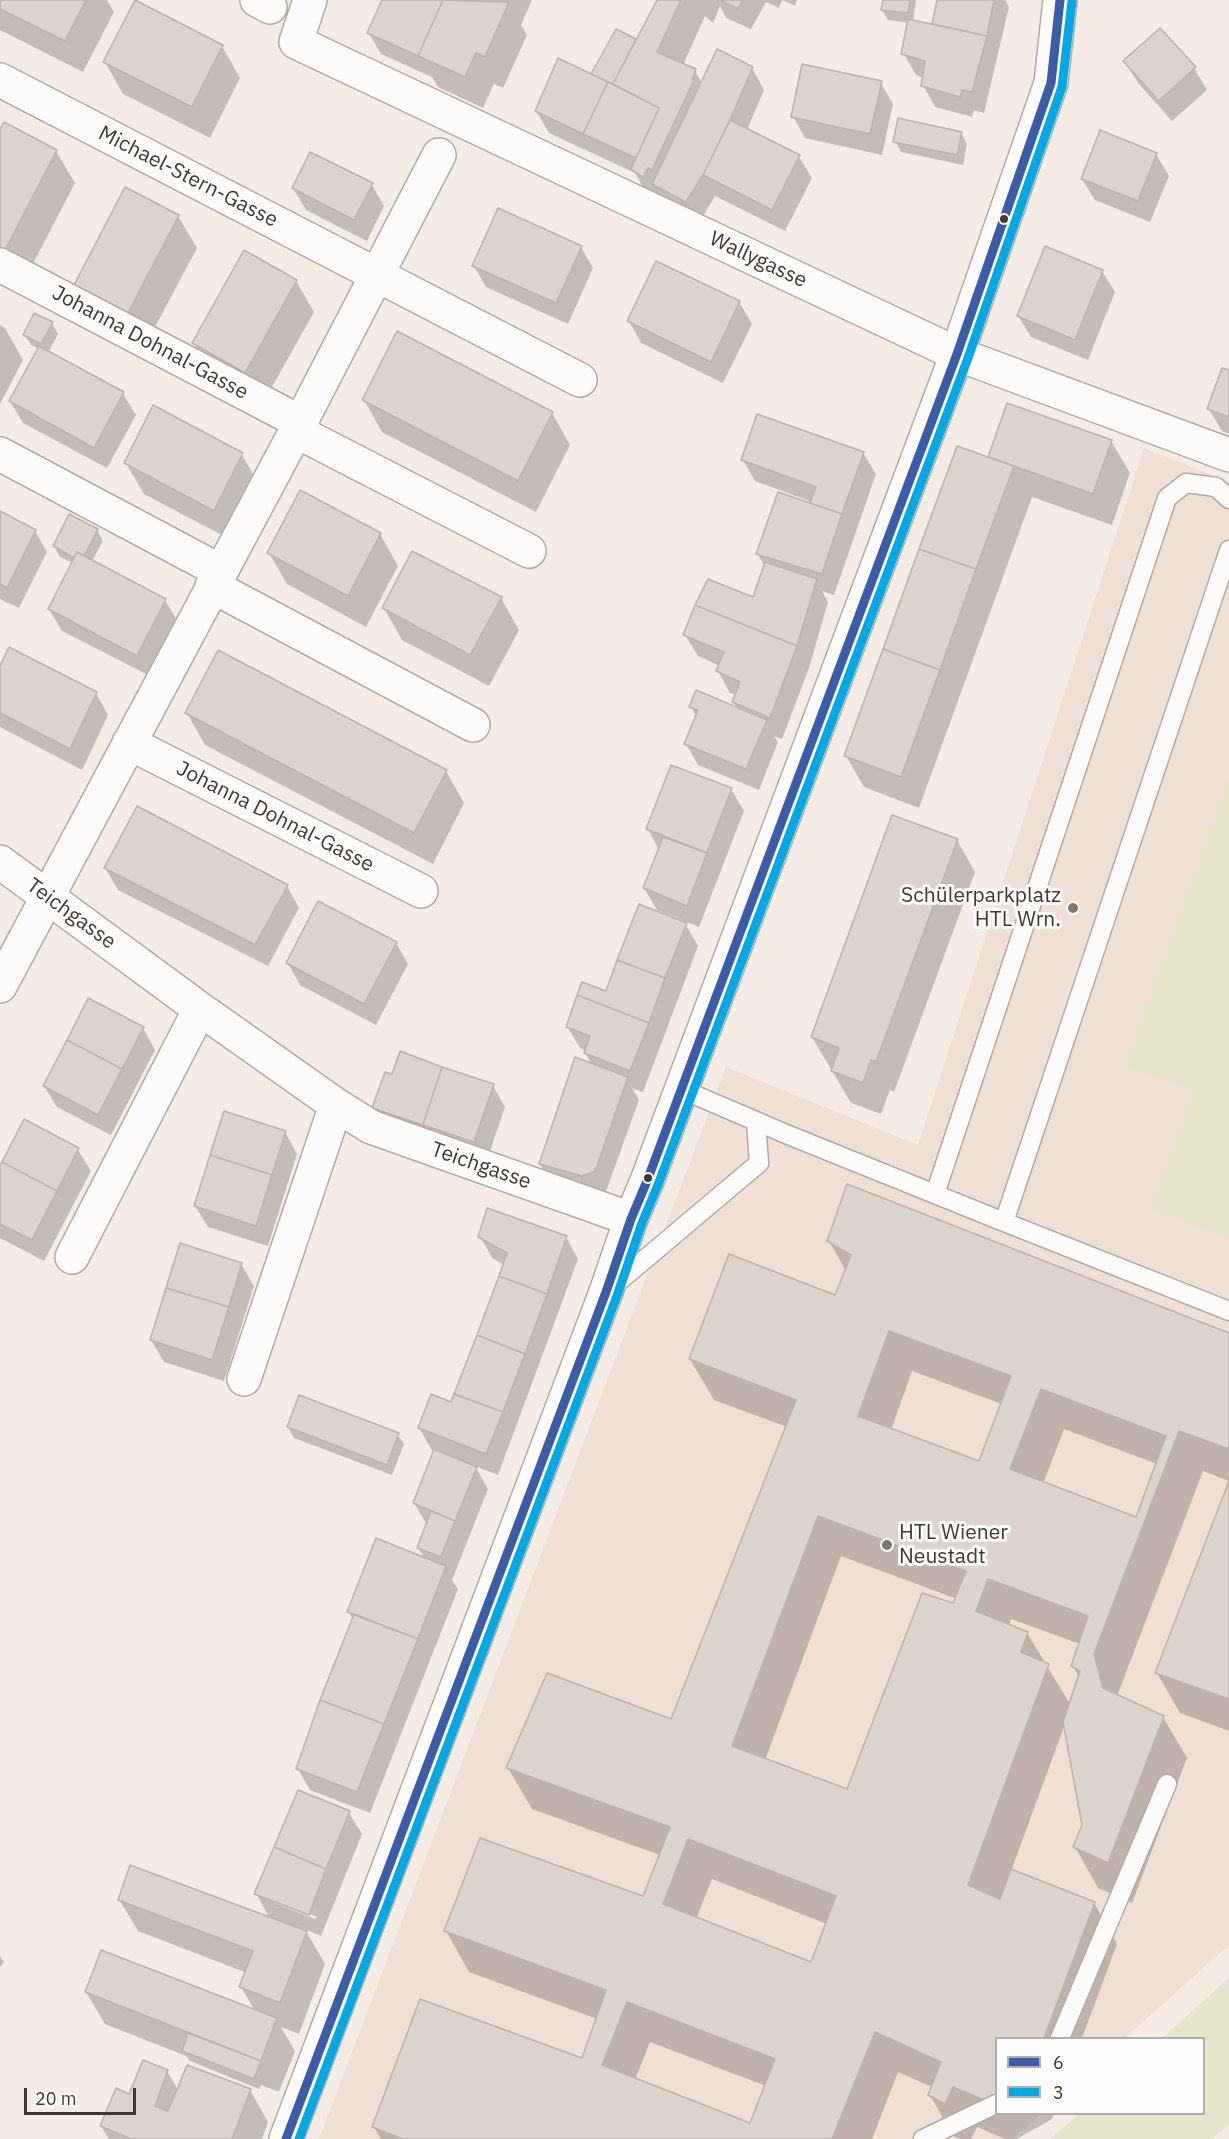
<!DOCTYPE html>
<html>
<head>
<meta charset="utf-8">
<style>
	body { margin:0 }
	#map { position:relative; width:1229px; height:2139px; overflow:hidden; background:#f5ede5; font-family:"IBM Plex Sans",sans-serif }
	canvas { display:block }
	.legend { position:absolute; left:995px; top:2037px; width:210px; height:78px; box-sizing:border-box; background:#fdfdfd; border:2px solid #b2aeab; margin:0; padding:8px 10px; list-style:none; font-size:18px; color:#42382f }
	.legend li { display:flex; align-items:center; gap:12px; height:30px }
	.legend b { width:30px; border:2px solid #b2aeab }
	.scale { position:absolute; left:24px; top:2088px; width:112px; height:27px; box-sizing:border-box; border:3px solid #42382f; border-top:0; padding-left:8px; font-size:18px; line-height:21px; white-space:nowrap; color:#42382f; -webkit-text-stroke:4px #fdfdfd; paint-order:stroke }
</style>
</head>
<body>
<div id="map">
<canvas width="1229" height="2139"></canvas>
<ul class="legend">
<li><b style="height:8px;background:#3c5caa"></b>6</li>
<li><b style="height:8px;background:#03a8e5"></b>3</li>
</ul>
<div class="scale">20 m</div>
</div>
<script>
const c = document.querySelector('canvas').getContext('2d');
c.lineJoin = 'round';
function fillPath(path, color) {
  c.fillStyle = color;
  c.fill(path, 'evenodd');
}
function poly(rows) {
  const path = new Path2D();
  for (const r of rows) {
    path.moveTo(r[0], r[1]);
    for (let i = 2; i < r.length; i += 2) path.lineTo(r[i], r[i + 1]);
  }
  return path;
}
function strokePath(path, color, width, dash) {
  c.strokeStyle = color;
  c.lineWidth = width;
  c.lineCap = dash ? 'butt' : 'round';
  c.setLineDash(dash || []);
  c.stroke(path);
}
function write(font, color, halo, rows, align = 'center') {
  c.font = font + ' "IBM Plex Sans",sans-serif';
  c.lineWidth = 6;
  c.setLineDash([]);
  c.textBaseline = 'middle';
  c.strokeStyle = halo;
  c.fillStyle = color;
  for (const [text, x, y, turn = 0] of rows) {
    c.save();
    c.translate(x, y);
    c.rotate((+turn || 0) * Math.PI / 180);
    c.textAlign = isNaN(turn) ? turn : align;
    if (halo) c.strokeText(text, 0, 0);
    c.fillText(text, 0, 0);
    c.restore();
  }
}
fillPath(poly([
	[1144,448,1229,482,1229,1945,1125,2038,996,2038,996,2114,1041,2114,1013,2139,319,2139,726,1067,918,1145]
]), '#efdfd5');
fillPath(poly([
	[1229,779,1229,1238,1151,1209,1194,1091,1125,1066],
	[1229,1978,1229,2124,1212,2139,1050,2139,1079,2114,1204,2114,1204,2038,1162,2038]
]), '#e6e4ca');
fillPath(poly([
	[0,0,107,0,114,12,83,72,0,30],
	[383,0,532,0,521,25,527,35,503,88,494,84,483,108,438,87,432,77,381,54,369,33],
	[658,0,782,0,779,8,766,2,751,29,726,18,720,6,713,23,705,16,683,65,695,71,702,83,752,68,764,90,747,130,799,157,812,178,785,231,715,196,699,223,651,201,635,173,549,133,536,111,596,78,593,74,635,40,636,42],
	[782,0,797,0,795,6],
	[885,0,916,0,913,22,933,25,939,0,1005,0,1009,7,984,113,974,110,972,117,935,107,923,85,924,78,916,75,903,53,909,23,888,20,882,10],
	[222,46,240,78,210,138,123,94,105,62],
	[1125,62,1194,68,1207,90,1172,121,1138,83],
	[881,83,893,104,882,155,805,138,793,116],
	[0,132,56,151,75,183,24,281,0,269],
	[961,133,967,144,963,165,901,152,895,141],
	[1156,154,1169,176,1150,222,1095,200,1082,179],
	[372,185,384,206,367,241,306,210,293,188],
	[178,216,197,248,145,346,93,319],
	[581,247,593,268,568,324,486,287,474,266],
	[1102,271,1115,292,1088,360,1031,337,1018,316],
	[296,281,314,312,263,403,212,374,194,343],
	[739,302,752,324,723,383,641,343,629,321],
	[35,315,52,323,58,334,48,353,123,394,136,415,107,468,23,423,10,401,39,349,31,345,25,335],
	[0,325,5,328,23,360,0,404],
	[1229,372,1229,434,1222,431,1209,409],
	[364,400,552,413,570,445,536,512,382,432],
	[1111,441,1130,473,1112,525,1032,497,919,808,864,787,846,756,989,459],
	[863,453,876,474,834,595,822,591,828,602,809,668,782,739,774,736,778,742,759,790,698,765,686,744,697,717,691,707,737,709,733,702,736,695,730,693,718,671,720,666,698,656,685,635,754,599,765,567,757,553,811,505,812,502,755,481,743,460],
	[242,455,260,486,233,541,144,494,125,462],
	[0,513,35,531,47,552,19,608,0,599],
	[97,530,103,541,92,561,165,600,178,622,150,676,62,631,49,609,73,563,60,557,54,546],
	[380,534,398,566,366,627,287,584,269,553],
	[501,598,519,630,489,686,402,640,384,608],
	[0,669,96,693,108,715,82,770,0,727],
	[187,713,446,771,464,803,433,864,205,745],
	[731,789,744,811,699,927,657,910,644,888,659,850,648,829],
	[957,840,975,872,894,1092,890,1090,881,1114,851,1103,812,1037],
	[105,868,287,886,299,908,268,966,118,890],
	[686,925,698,946,643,1092,632,1088,639,1100,605,1194,553,1186,540,1164,592,1065,585,1053,586,1051,580,1048,567,1026],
	[396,943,408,964,376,1025,300,985,288,963],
	[143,1028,155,1050,111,1135,57,1107,44,1086],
	[493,1086,505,1107,486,1163,386,1129,373,1108],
	[25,1121,78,1150,91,1171,44,1261,0,1238,0,1168],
	[285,1132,297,1154,268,1246,208,1227,195,1206],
	[480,1236,566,1237,578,1259,498,1475,475,1466,488,1489,452,1580,458,1589,370,1813,310,1790,298,1769,353,1619,349,1612,425,1559,418,1548,427,1525,414,1503,435,1451,432,1450,419,1428,452,1404,504,1265,492,1258],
	[829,1241,1229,1335,1229,1481,1203,1471,1117,1696,1163,1717,1187,1758,1132,1903,1098,1888,1075,1847,1083,1825,1065,1724,1011,1871,1094,1903,1117,1944,1082,2038,996,2038,996,2114,1054,2114,1052,2119,1017,2139,1005,2139,977,2127,971,2139,960,2139,953,2136,930,2095,932,2087,898,2072,872,2139,381,2139,374,2127,582,2060,597,2019,469,1972,446,1931,644,1898,660,1855,532,1809,508,1768,671,1721,787,1427,714,1400,690,1359,836,1297,846,1271],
	[912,1371,1002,1404,980,1463,891,1430],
	[1064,1429,1157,1464,1136,1519,1043,1484],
	[841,1556,957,1599,848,1791,765,1760],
	[1011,1619,1080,1644,1073,1666,1079,1677,1070,1704,1027,1633,1009,1626],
	[712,1879,827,1924,811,1964,696,1919],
	[650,2042,766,2086,751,2125,635,2080],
	[241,1264,254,1286,224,1381,164,1362,151,1340],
	[288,1427,397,1434,404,1444,392,1475,294,1438],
	[1229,1485,1229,1731,1180,1713,1157,1673],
	[349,1813,362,1834,321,1936,305,1929,325,1964,299,2034,281,2027,295,2051,279,2092,261,2085,259,2089,190,2061,186,2056,105,2024,86,1992,255,2011,241,1987,247,1973,138,1931,119,1899,270,1919,256,1893],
	[272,1899,317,1917,315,1919,272,1902],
	[0,1956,4,1962,0,1967],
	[167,2071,178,2090,250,2090,268,2122,262,2139,109,2139,101,2126,130,2096]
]), '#0003');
const building = poly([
	[0,0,86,0,65,41,0,9,0,0],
	[135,0,223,45,192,107,103,62,135,0],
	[382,0,443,0,418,56,367,33,382,0],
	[443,0,509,2,485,57,476,53,465,77,418,56,443,0],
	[657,0,681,0,657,52,696,69,692,79,694,80,652,170,648,168,643,177,631,169,659,108,613,84,657,0],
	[720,0,743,0,738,9,720,0],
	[883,0,910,0,908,13,881,10,883,0],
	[937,0,994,0,987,36,932,24,937,0],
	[908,19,987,36,972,92,962,90,960,97,921,86,925,61,901,54,908,19],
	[1160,28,1196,67,1159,101,1123,61,1160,28],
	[616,29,636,39,613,84,591,74,616,29],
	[717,49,753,67,730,120,703,175,686,202,652,184,717,49],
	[558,58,608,82,583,134,535,111,558,58],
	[802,64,882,81,870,134,791,117,802,64],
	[608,82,659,108,636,158,583,134,608,82],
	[898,118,962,132,957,155,893,142,898,118],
	[730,120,800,155,772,210,703,175,730,120],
	[4,122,57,150,5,250,0,247,0,129,4,122],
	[1100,130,1157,153,1138,201,1081,179,1100,130],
	[310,152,373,183,354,220,292,188,310,152],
	[125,187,179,215,127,315,73,287,125,187],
	[498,208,582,246,556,303,472,266,498,208],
	[1045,246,1103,270,1075,340,1017,316,1045,246],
	[244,250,297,280,245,373,192,343,244,250],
	[656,261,740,301,711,362,627,321,656,261],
	[34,313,53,322,41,344,23,335,34,313],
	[397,331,553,412,518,481,362,400,397,331],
	[39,346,124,392,94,448,9,401,39,346],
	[1222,368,1229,370,1229,417,1207,409,1222,368],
	[1007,403,1112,440,1093,494,988,457,1007,403],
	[153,405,243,453,214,511,124,463,153,405],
	[757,414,864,452,842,514,810,503,816,487,741,460,757,414],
	[957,446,1014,466,976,569,919,549,957,446],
	[300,490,381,533,348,596,267,553,300,490],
	[778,492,842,514,822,574,756,554,778,492],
	[0,511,36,530,7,588,0,584,0,511],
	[69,514,98,529,84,556,77,552,74,558,53,546,69,514],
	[919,549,976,569,940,670,883,649,919,549],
	[412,551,502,597,470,655,382,608,412,551],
	[77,552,166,599,137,656,48,609,77,552],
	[765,562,817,579,797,646,695,605,708,579,753,597,765,562],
	[695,605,797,646,770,718,732,702,740,682,716,671,724,652,683,635,695,605],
	[9,647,97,692,70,749,0,713,0,666,9,647],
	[883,649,940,670,901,777,844,756,883,649],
	[218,650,447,770,414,833,185,713,218,650],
	[696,690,767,720,746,769,684,744,698,710,689,707,696,690],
	[671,765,732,788,707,853,646,829,671,765],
	[137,806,288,885,255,945,104,868,137,806],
	[892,815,958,839,876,1062,871,1060,863,1083,831,1071,839,1048,811,1037,892,815],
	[663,837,707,853,687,906,643,888,663,837],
	[318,901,397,942,364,1004,286,963,318,901],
	[639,904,687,923,665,978,617,960,639,904],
	[617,960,665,978,649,1023,577,995,582,982,606,991,617,960],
	[577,995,649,1023,630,1071,584,1053,590,1036,566,1027,577,995],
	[88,998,144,1027,122,1069,67,1040,88,998],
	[67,1040,122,1069,98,1115,43,1086,67,1040],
	[400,1051,442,1067,423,1125,372,1108,385,1072,392,1074,400,1051],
	[575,1057,628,1077,597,1166,594,1172,582,1176,539,1164,575,1057],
	[442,1067,494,1084,474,1142,423,1125,442,1067],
	[224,1111,286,1131,272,1175,210,1155,224,1111],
	[24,1119,79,1148,57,1191,2,1162,24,1119],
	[210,1155,272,1175,256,1226,194,1206,210,1155],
	[2,1162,57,1191,32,1240,0,1224,0,1165,2,1162],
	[847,1184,1229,1333,1229,1449,1179,1431,1094,1654,1103,1688,1164,1716,1108,1863,1073,1847,1082,1825,1063,1722,1080,1671,1071,1666,1088,1616,988,1579,976,1611,1028,1632,1021,1652,1049,1664,968,1885,1000,1899,1011,1869,1095,1902,1044,2038,996,2038,996,2097,988,2102,953,2087,945,2104,928,2095,941,2062,875,2032,832,2139,403,2139,372,2127,420,1999,582,2058,606,1990,444,1931,480,1838,643,1896,670,1827,506,1768,547,1673,671,1719,796,1400,689,1359,729,1254,835,1295,851,1255,827,1241,847,1184],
	[889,1331,1011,1376,979,1461,858,1416,889,1331],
	[1041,1389,1166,1436,1136,1517,1010,1469,1041,1389],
	[818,1516,966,1571,953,1603,922,1593,847,1789,732,1746,818,1516],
	[688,1839,836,1896,811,1962,663,1904,688,1839],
	[627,2002,775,2059,750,2123,602,2065,627,2002],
	[487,1208,567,1236,547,1294,499,1276,507,1253,478,1237,487,1208],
	[180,1243,242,1263,229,1307,166,1288,180,1243],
	[499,1276,547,1294,525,1354,477,1335,499,1276],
	[166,1288,229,1307,212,1360,150,1340,166,1288],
	[477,1335,525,1354,503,1412,454,1394,477,1335],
	[431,1394,451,1402,454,1394,503,1412,486,1454,418,1428,431,1394],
	[299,1395,399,1433,387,1465,287,1427,299,1395],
	[434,1449,477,1467,455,1521,413,1503,434,1449],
	[1229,1481,1229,1699,1155,1673,1229,1481],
	[431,1511,455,1521,441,1557,417,1548,431,1511],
	[376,1538,446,1566,418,1639,347,1612,376,1538],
	[354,1614,418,1639,384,1724,320,1700,354,1614],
	[320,1700,384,1724,357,1792,296,1769,320,1700],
	[298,1790,350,1811,326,1869,274,1847,298,1790],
	[274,1847,326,1869,309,1915,254,1894,274,1847],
	[130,1865,307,1931,280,2003,239,1987,253,1951,118,1900,130,1865],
	[101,1950,277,2018,261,2061,85,1992,101,1950],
	[188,2033,261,2061,254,2079,182,2051,188,2033],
	[143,2060,168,2070,155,2106,168,2111,187,2065,251,2089,232,2139,131,2139,100,2126,116,2088,129,2094,143,2060]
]);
fillPath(building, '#ddd5cd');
strokePath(building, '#bbb3ab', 1.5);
const lane = poly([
	[681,1089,786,1134,1004,1222,1229,550],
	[935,1194,1167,498,1186,483,1216,487,1229,499],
	[1004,1222,1229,1311],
	[612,1287,759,1163,756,1122],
	[1060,2038,1167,1784],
	[923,2139,996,2104]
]);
const street = poly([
	[257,0,270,7],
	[310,0,296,42,957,354,1229,455],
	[0,80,580,380],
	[0,265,300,422],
	[296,431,529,551],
	[0,454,220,571],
	[212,586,473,725],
	[129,743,421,891],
	[0,862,200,1009,336,1105,371,1127,631,1219],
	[0,986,296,431,439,155],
	[72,1257,200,1009],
	[244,1379,336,1105],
	[286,2139,606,1292,631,1219,647,1181,957,354,1051,83,1060,0]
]);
strokePath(lane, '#b3aba3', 21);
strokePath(street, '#b3aba3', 36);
strokePath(lane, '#fefcfb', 18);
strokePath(street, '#fefcfb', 33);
strokePath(poly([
	[286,2139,606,1292,631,1219,647,1181,957,354,1051,83,1060,0]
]), '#3c5caa', 9);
strokePath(poly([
	[299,2139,617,1296,642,1223,658,1185,968,358,1062,87,1072,1]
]), '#03a8e5', 9);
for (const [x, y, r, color] of [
	[1004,219,5,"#42382f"],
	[1073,908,6,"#81776f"],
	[648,1178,5,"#42382f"],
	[887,1545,6,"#81776f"]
]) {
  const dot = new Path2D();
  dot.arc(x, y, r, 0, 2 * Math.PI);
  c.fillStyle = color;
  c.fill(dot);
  strokePath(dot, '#fdfdfd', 2);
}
write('21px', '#42382f', '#fdfdfd', [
	["Michael-Stern-Gasse",188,177,27],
	["Wallygasse",758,260,25],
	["Johanna Dohnal-Gasse",150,343,28],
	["Johanna Dohnal-Gasse",275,817,27],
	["Teichgasse",71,914,36],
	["Teichgasse",481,1166,19]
]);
write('21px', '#42382f', '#fdfdfd', [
	["Schülerparkplatz",1061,896],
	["HTL Wrn.",1061,920],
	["HTL Wiener",899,1533,"left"],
	["Neustadt",899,1557,"left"]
], 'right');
</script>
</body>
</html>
